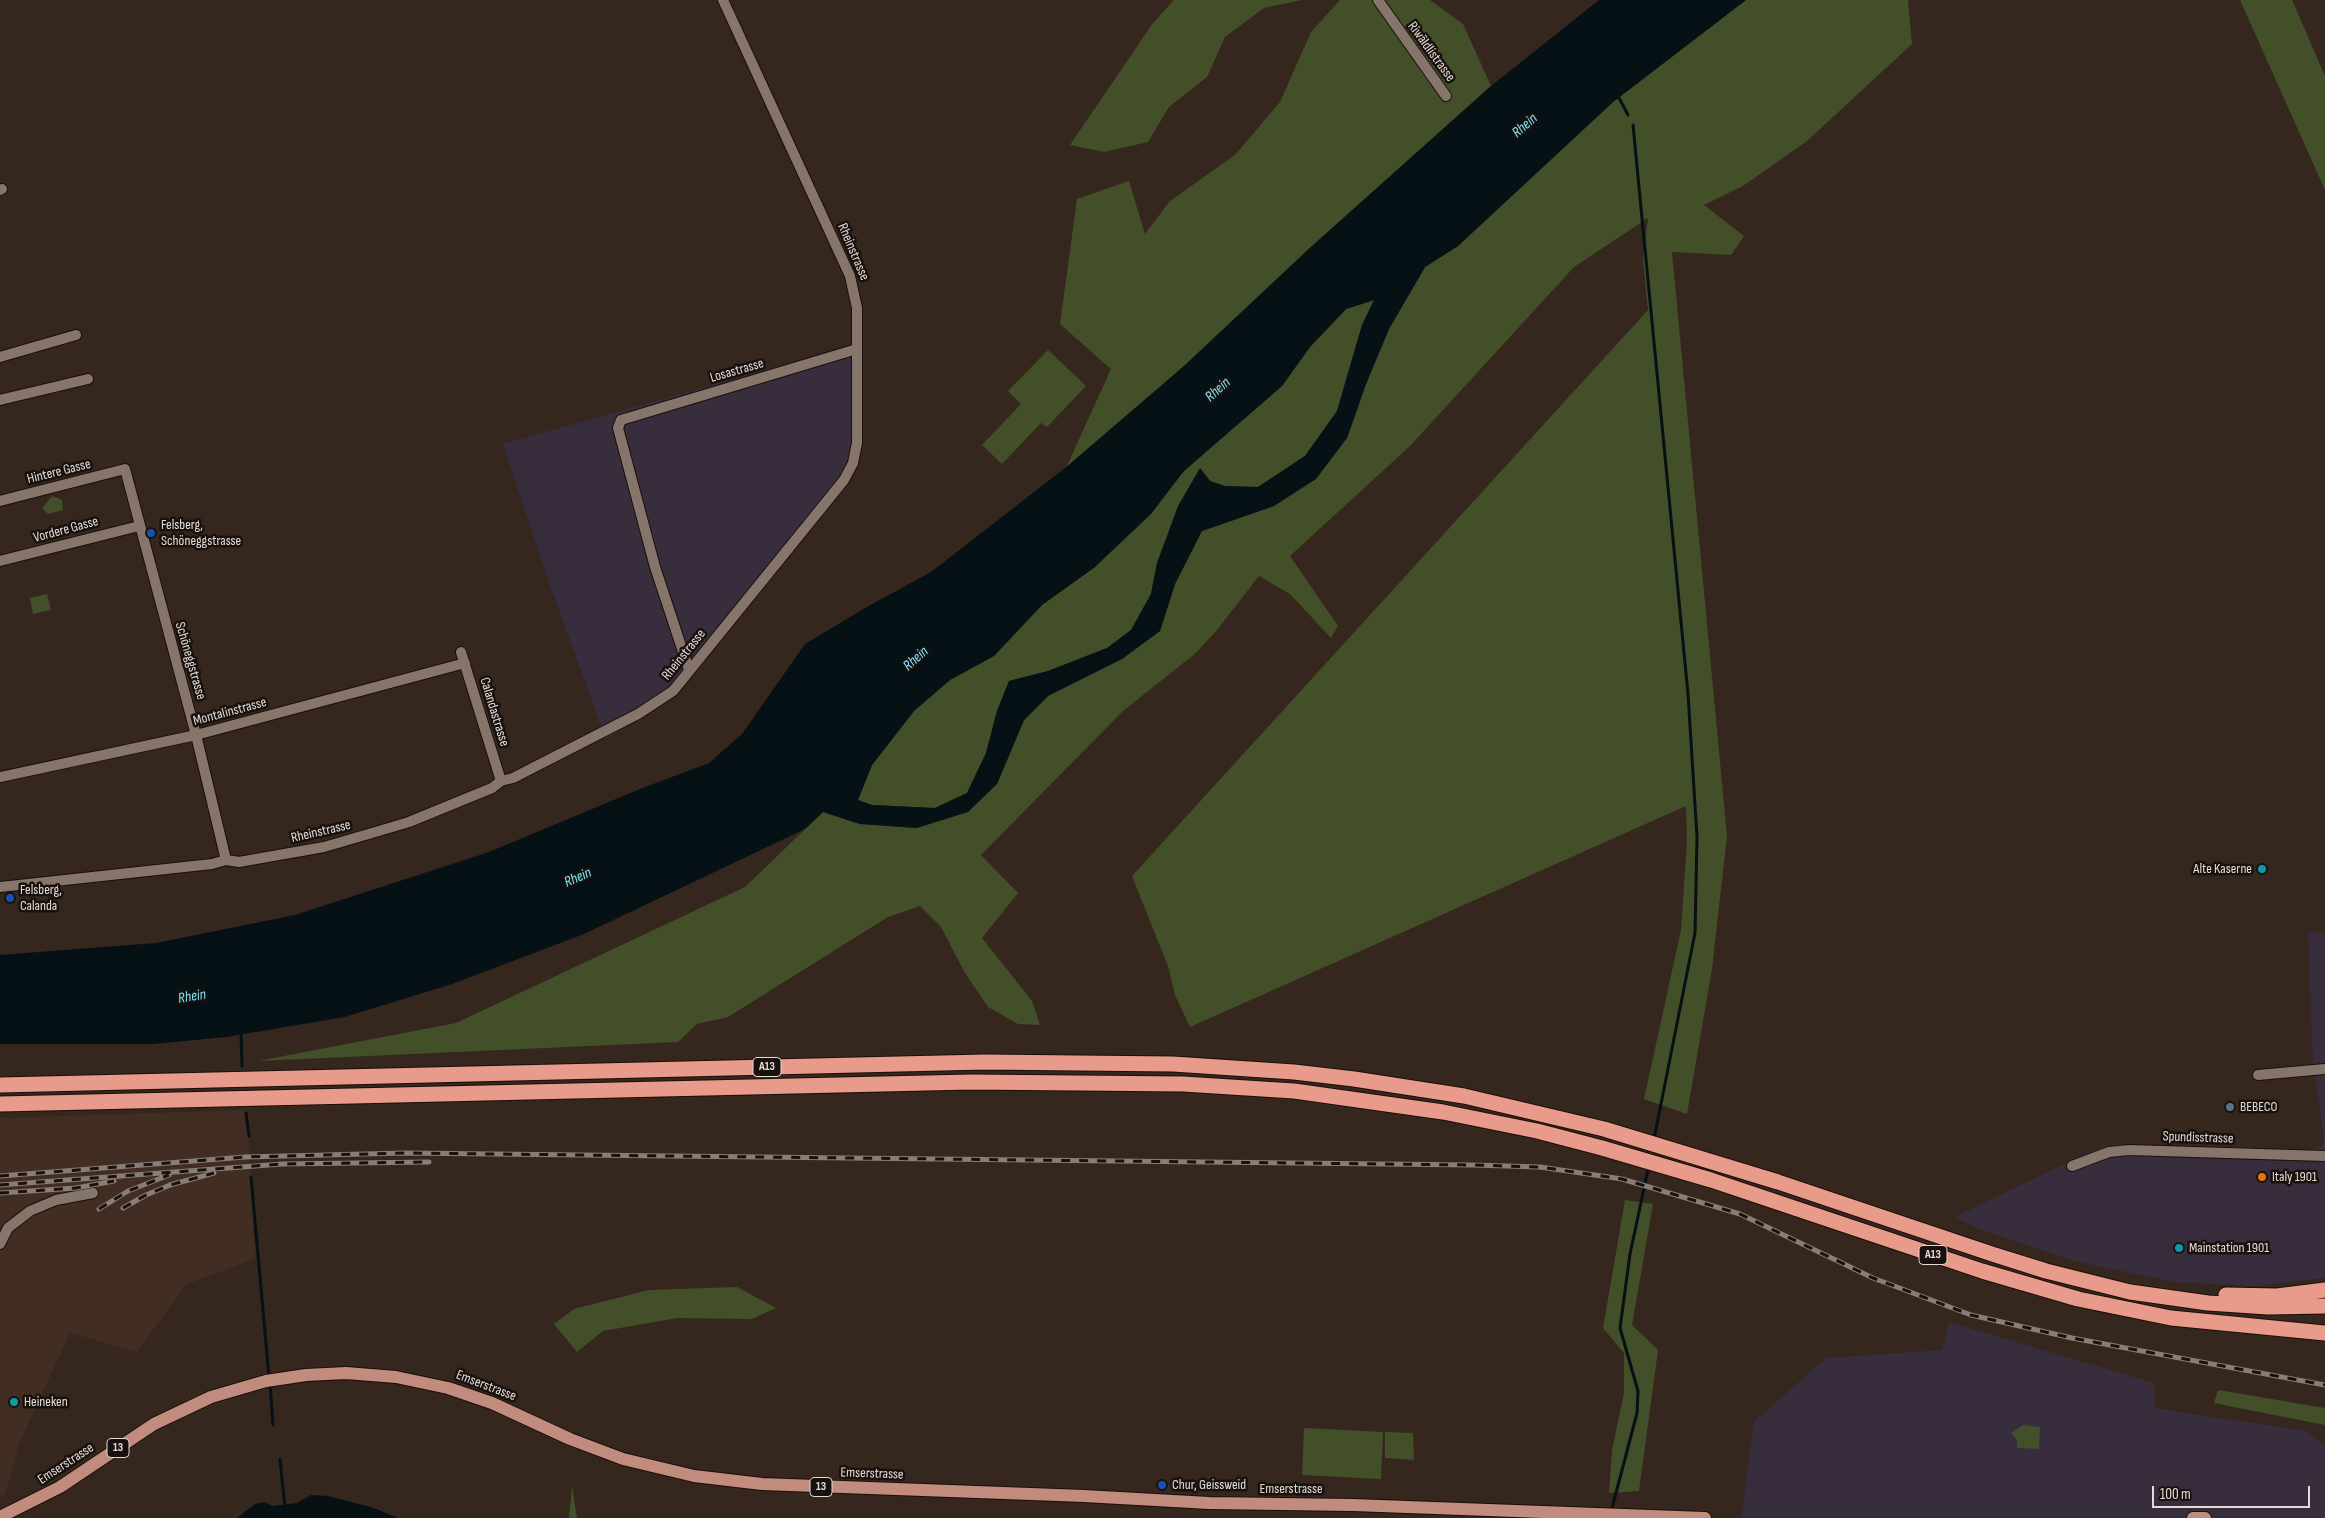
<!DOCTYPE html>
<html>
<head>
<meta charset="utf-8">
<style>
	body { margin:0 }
	#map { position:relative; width:2325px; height:1518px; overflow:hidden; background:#35271e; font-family:"Sofia Sans Condensed",sans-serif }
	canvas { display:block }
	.scale { position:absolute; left:2152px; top:1486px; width:158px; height:22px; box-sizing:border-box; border:2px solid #e5dbd6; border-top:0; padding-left:6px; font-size:15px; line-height:18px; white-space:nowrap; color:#e5dbd6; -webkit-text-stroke:4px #18110e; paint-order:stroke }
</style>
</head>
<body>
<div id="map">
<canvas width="2325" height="1518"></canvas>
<div class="scale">100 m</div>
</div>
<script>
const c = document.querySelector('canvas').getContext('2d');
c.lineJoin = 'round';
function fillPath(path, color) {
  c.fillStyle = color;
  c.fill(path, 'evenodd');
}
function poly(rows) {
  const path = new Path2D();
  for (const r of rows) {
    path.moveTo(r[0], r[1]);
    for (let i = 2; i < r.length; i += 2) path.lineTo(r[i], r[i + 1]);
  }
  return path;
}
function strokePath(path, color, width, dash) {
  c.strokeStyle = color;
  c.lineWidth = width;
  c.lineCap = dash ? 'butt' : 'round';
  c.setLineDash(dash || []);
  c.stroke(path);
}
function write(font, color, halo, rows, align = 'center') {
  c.font = font + ' "Sofia Sans Condensed",sans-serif';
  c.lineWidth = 5;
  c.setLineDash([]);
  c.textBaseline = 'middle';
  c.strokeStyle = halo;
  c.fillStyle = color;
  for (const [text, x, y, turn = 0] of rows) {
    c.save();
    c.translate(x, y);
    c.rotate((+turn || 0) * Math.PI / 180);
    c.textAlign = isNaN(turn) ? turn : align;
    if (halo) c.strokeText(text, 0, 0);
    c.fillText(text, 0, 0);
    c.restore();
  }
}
fillPath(poly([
	[861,343,862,446,853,473,669,701,606,739,552,591,503,444],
	[2325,932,2325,1278,2256,1286,2175,1282,2078,1262,1976,1228,1955,1217,2095,1149,2115,1144,2311,1149,2321,1147,2324,1138,2313,1064,2308,933],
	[1949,1322,2154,1383,2155,1408,2306,1431,2325,1445,2325,1518,1741,1518,1754,1422,1826,1358,1942,1350]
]), '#372d3d');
fillPath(poly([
	[247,1110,255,1259,187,1284,137,1352,70,1333,19,1444,5,1495,0,1497,0,1118]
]), '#412d21');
fillPath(poly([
	[1174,0,1302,0,1264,8,1225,37,1207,77,1169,107,1148,142,1104,152,1070,145,1153,23],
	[1340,0,1430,0,1463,24,1491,86,1312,246,1184,366,1066,468,1111,369,1060,324,1077,199,1129,181,1145,234,1170,201,1235,155,1280,102,1311,32],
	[1746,0,1908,0,1912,44,1807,141,1743,186,1704,205,1744,236,1731,255,1672,252,1727,836,1712,969,1687,1114,1644,1099,1681,930,1687,841,1686,806,1190,1027,1175,995,1168,966,1132,876,1648,310,1643,258,1648,218,1574,267,1410,446,1290,556,1338,626,1331,638,1290,594,1259,576,1217,630,1196,653,1123,711,981,855,1018,893,982,938,1032,1001,1040,1025,1018,1024,988,1007,965,973,941,927,920,906,888,917,728,1017,697,1024,678,1042,258,1061,456,1023,745,887,823,812,860,824,917,828,997,784,1024,720,1048,696,1122,659,1160,631,1175,584,1202,531,1274,506,1347,438,1366,384,1389,329,1425,267,1458,246,1613,102],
	[2240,0,2292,0,2325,76,2325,190],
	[1375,300,1362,325,1337,411,1305,456,1258,487,1225,486,1210,481,1200,468,1157,563,1151,594,1131,630,1107,648,1048,671,1009,681,997,711,986,753,967,793,935,808,872,805,858,800,872,765,914,711,950,680,994,656,1042,605,1095,567,1120,542,1184,471,1282,386,1310,347,1346,309],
	[1048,350,1086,386,1047,427,1041,423,1002,464,982,445,1021,404,1008,391],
	[52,496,62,500,63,510,48,514,42,508],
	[47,594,51,610,33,614,30,598],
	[1625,1200,1653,1204,1632,1325,1658,1350,1639,1491,1609,1493,1612,1450,1624,1393,1624,1353,1603,1328],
	[737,1287,776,1308,752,1319,677,1318,603,1331,577,1352,554,1324,574,1309,649,1290],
	[2218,1390,2325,1408,2325,1425,2214,1403],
	[2023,1425,2040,1427,2039,1449,2017,1448,2017,1440,2011,1433],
	[1304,1428,1383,1432,1381,1479,1302,1475],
	[1385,1432,1413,1433,1414,1460,1385,1458],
	[572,1486,577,1518,569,1518]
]), '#434f28');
fillPath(poly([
	[1599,0,1746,0,1613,102,1458,246,1425,267,1389,329,1366,384,1347,438,1316,479,1274,506,1202,531,1175,584,1160,631,1122,659,1048,696,1024,720,997,784,968,812,917,828,860,824,823,812,805,829,584,934,452,984,345,1017,226,1037,153,1044,0,1044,0,955,156,943,295,915,489,852,640,789,709,763,742,734,805,644,865,608,931,572,1065,468,1184,366,1312,246,1491,86],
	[1374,300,1362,325,1337,411,1305,456,1258,487,1225,486,1210,481,1200,468,1178,506,1157,563,1151,594,1131,630,1107,648,1048,671,1009,681,997,711,986,753,967,793,935,808,872,805,858,800,872,765,914,711,950,680,994,656,1042,605,1095,567,1151,514,1184,471,1282,386,1310,347,1346,309],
	[311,1495,328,1496,374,1508,398,1518,237,1518,255,1504,264,1502,273,1506,297,1503]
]), '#051114');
strokePath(poly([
	[1618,96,1628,115],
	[1633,125,1688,694,1697,837,1695,933,1654,1139],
	[241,1032,242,1066],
	[246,1113,249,1136],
	[251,1177,269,1377],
	[270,1383,273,1425],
	[280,1459,285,1508],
	[1611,1512,1637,1413,1638,1391,1620,1328,1630,1254,1649,1165]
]), '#051114', 3);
const minor = poly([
	[1378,0,1446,96],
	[0,190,2,189],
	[0,357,76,335],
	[0,400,88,379],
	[0,501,125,469,196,735,226,860],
	[0,561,139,526],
	[461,652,501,781],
	[689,670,655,567,618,428,621,420,857,349],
	[0,777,196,735,465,663],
	[0,887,212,864,226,860,239,862,324,847,372,833,409,822,492,788,501,781,513,778,638,714,673,691,844,480,853,463,857,443,857,308,850,276,723,0],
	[2258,1075,2325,1069],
	[2072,1166,2109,1152,2129,1150,2325,1156],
	[0,1244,8,1228,30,1211,56,1200,93,1193]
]);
const major = poly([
	[0,1517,60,1487,154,1424,211,1397,266,1381,306,1375,346,1373,396,1377,448,1388,492,1403,570,1439,623,1459,694,1476,762,1484,1084,1496,1209,1503,1353,1505,1705,1518],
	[2193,1518,2205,1518]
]);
const highway = poly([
	[0,1085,985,1062,1173,1064,1294,1072,1354,1079,1464,1096,1604,1129,1778,1182,1992,1254,2046,1271,2130,1292,2208,1303,2268,1307,2325,1306],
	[0,1104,971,1082,1183,1084,1294,1091,1443,1112,1537,1131,1602,1148,1711,1180,1982,1271,2078,1299,2171,1318,2325,1333],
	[2226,1295,2277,1296,2325,1290]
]);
strokePath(minor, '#1c0f08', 12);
strokePath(major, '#1c0f08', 14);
strokePath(highway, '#1c0f08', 17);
strokePath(minor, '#86756b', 10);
strokePath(major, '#c18c7e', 12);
strokePath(highway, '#e99b8b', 15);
const rail = poly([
	[0,1176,245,1157,404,1153,1472,1165,1540,1167,1622,1179,1740,1214,1873,1278,1971,1315,2072,1338,2325,1385],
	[0,1185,282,1164,429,1162],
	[0,1193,76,1188,114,1181],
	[123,1208,146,1195,170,1185,214,1173],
	[99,1209,128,1191,169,1175]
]);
strokePath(rail, '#897d76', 5);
strokePath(rail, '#18110e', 3, [9]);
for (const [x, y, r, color] of [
	[151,533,5,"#1a4fb4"],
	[2262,869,5,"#0f9aa8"],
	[10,898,5,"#1a4fb4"],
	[2230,1107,5,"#5c6f8a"],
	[2262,1177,5,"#e8710a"],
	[2179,1248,5,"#0f9aa8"],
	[14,1402,5,"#0f9aa8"],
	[1162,1485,5,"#1a4fb4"]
]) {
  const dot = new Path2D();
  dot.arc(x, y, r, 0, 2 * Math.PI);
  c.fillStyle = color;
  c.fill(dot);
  strokePath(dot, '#18110e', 2);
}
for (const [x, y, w] of [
	[767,1067,28],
	[1933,1255,28],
	[118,1448,22],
	[821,1487,22]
]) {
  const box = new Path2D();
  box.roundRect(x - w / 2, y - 9.5, w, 19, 4);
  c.fillStyle = '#18110e';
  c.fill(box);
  strokePath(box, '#e5dbd6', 1);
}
write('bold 12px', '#e5dbd6', null, [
	["A13",767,1067],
	["A13",1933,1255],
	["13",118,1448],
	["13",821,1487]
]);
write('14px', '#e5dbd6', '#18110e', [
	["Riwäldlistrasse",1431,52,54],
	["Rheinstrasse",853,252,67],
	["Losastrasse",737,371,-16],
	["Hintere Gasse",59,472,-14],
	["Vordere Gasse",66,530,-15],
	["Rheinstrasse",684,655,-51],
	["Schöneggstrasse",190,661,74],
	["Montalinstrasse",230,712,-15],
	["Calandastrasse",494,712,73],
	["Rheinstrasse",321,832,-13],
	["Spundisstrasse",2198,1138,2],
	["Emserstrasse",486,1386,21],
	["Emserstrasse",66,1464,-33],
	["Emserstrasse",872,1474,2],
	["Emserstrasse",1291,1489]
]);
write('14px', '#e5dbd6', '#18110e', [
	["Felsberg,",161,525],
	["Schöneggstrasse",161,541],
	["Alte Kaserne",2252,869,"right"],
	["Felsberg,",20,890],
	["Calanda",20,906],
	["BEBECO",2240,1107],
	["Italy 1901",2272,1177],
	["Mainstation 1901",2189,1248],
	["Heineken",24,1402],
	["Chur, Geissweid",1172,1485]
], 'left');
write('italic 15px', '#7ce5fc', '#18110e', [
	["Rhein",1525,126,-41],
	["Rhein",1218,390,-42],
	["Rhein",916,659,-42],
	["Rhein",578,878,-24],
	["Rhein",192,997,-9]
]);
</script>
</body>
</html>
